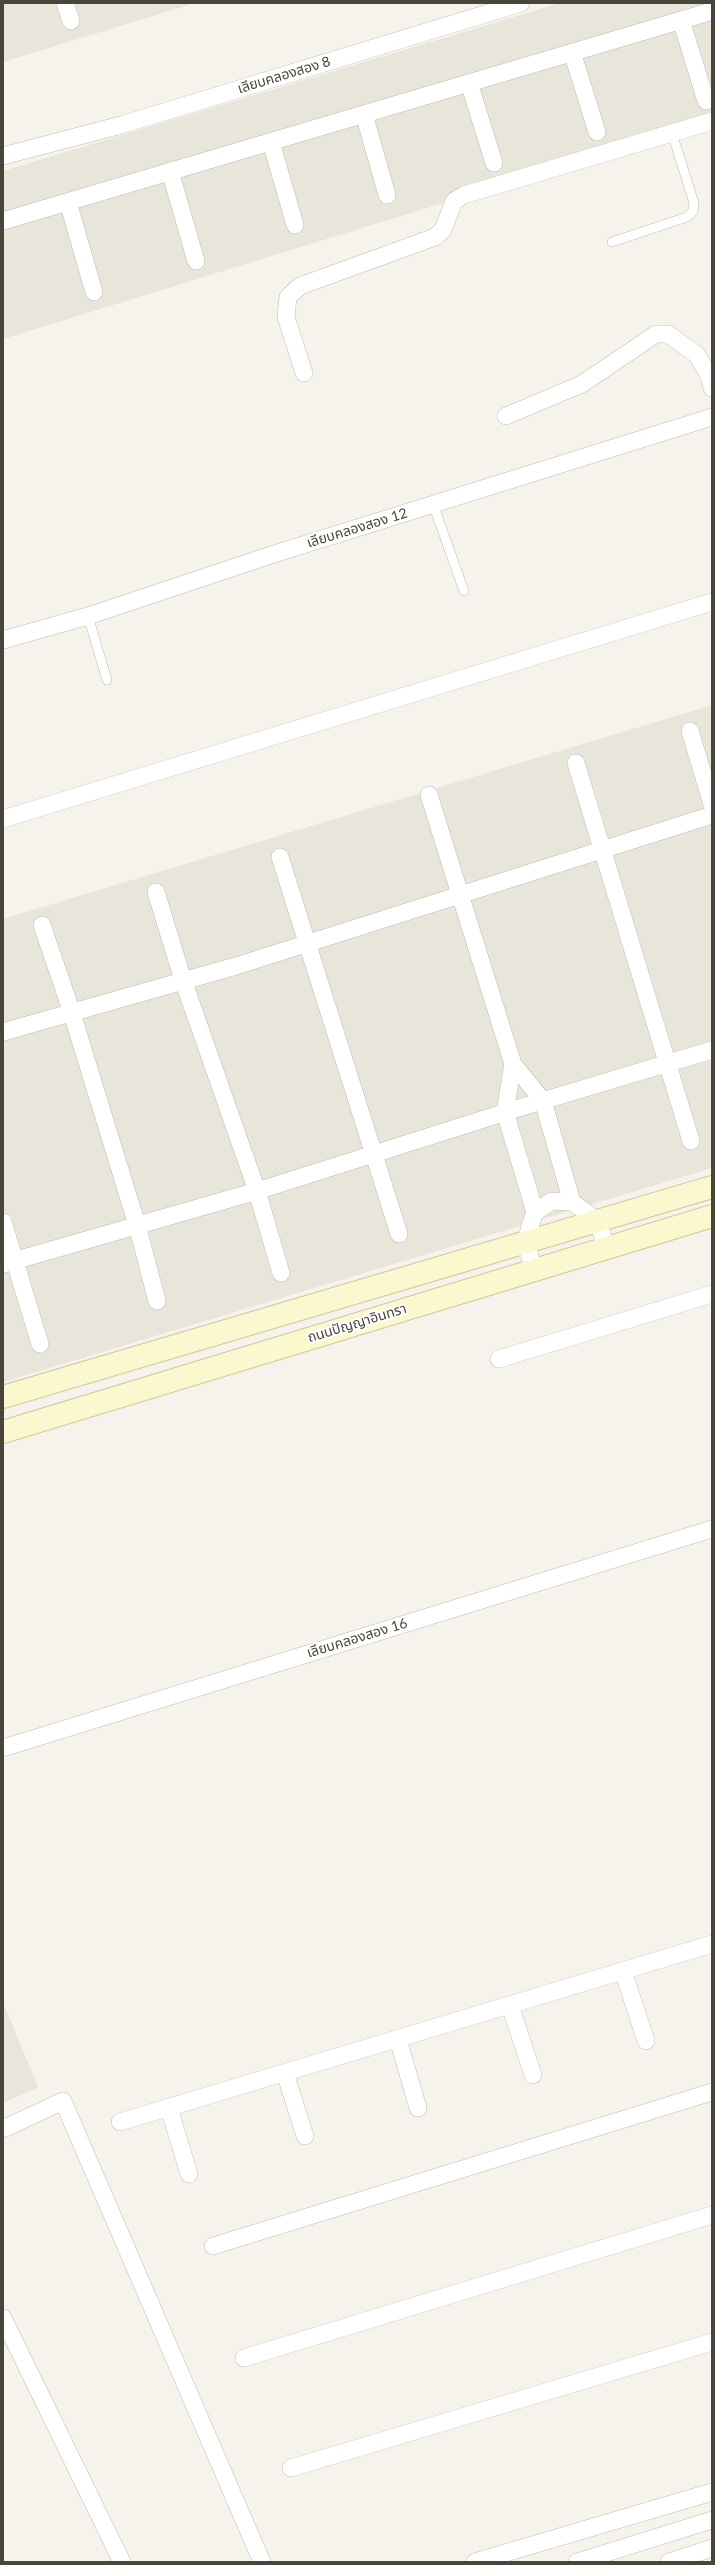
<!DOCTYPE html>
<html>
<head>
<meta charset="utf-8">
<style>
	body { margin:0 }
	#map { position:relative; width:715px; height:2565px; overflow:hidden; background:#f5f3ec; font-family:Lato,sans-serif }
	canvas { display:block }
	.frame { position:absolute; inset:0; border:4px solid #49453a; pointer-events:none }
</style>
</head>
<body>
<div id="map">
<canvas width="715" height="2565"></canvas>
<div class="frame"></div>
</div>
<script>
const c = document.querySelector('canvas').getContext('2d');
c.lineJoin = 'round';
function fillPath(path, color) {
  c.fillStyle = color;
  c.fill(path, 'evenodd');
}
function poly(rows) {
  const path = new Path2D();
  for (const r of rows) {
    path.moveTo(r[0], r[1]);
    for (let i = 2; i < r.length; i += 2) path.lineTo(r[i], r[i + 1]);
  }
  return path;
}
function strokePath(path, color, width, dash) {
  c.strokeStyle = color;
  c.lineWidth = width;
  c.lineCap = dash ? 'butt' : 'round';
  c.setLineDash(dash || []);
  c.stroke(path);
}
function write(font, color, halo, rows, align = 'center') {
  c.font = font + ' Lato,"Noto Sans Thai",sans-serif';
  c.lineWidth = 4;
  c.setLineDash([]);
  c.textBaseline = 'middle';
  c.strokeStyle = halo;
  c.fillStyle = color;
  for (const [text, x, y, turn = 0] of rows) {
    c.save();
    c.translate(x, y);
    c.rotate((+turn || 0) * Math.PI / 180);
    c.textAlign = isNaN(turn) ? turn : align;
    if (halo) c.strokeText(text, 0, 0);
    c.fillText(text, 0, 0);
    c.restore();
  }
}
fillPath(poly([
	[3,3,195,3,3,62],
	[560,3,712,3,712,120,3,339,3,171],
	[712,705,712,1168,3,1382,3,919],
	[3,2002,38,2087,3,2103]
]), '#e8e6da');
const lane = poly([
	[612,242,687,217,693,211,694,203,672,133],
	[433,504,464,591],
	[88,616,107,680]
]);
const street = poly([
	[65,3,71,21],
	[681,20,706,101],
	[572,52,597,132],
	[469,83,494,163],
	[364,114,387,195],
	[271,142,295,225],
	[3,156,121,125,521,3],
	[170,171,196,261],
	[68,202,94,292],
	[3,221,712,11],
	[304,373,286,317,288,297,300,286,435,237,443,230,454,201,464,195,712,121],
	[506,416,582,384,656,334,668,334,697,355,709,376,712,388],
	[3,640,88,616,274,554,712,417],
	[690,731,712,804],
	[576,763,691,1141],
	[429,795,513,1064,543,1101,572,1202],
	[3,819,712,602],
	[280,857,399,1234],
	[156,892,183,980,257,1191,281,1273],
	[42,925,71,1010,137,1225,157,1301],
	[3,1032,236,966,712,815],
	[513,1064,505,1112,535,1212],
	[3,1222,40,1344],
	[3,1264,257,1191,522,1107,712,1050],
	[534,1270,526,1243,530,1226,535,1212,552,1201,572,1202,598,1221,606,1248],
	[499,1359,712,1294],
	[3,1748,712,1529],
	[623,1971,646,2041],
	[510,2005,533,2075],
	[398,2039,418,2108],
	[285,2073,305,2136],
	[169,2108,189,2174],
	[120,2122,712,1944],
	[3,2129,63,2101,262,2562],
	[213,2246,712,2092],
	[3,2318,122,2562],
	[244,2358,712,2215],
	[291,2468,712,2342],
	[475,2562,712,2492],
	[577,2562,712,2520],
	[669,2562,712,2548]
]);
const secondary = poly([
	[3,1397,712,1187],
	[3,1432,712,1216]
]);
strokePath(lane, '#c0bdae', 10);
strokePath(street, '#c0bdae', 18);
strokePath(secondary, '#d1cc9e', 24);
strokePath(lane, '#fff', 9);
strokePath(street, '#fff', 17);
strokePath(secondary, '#fbf8cf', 22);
write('14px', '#49453a', '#fff', [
	["เลียบคลองสอง 8",284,75,-17],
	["เลียบคลองสอง 12",357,528,-17],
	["ถนนปัญญาอินทรา",357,1323,-17],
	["เลียบคลองสอง 16",357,1638,-17]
]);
</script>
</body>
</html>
